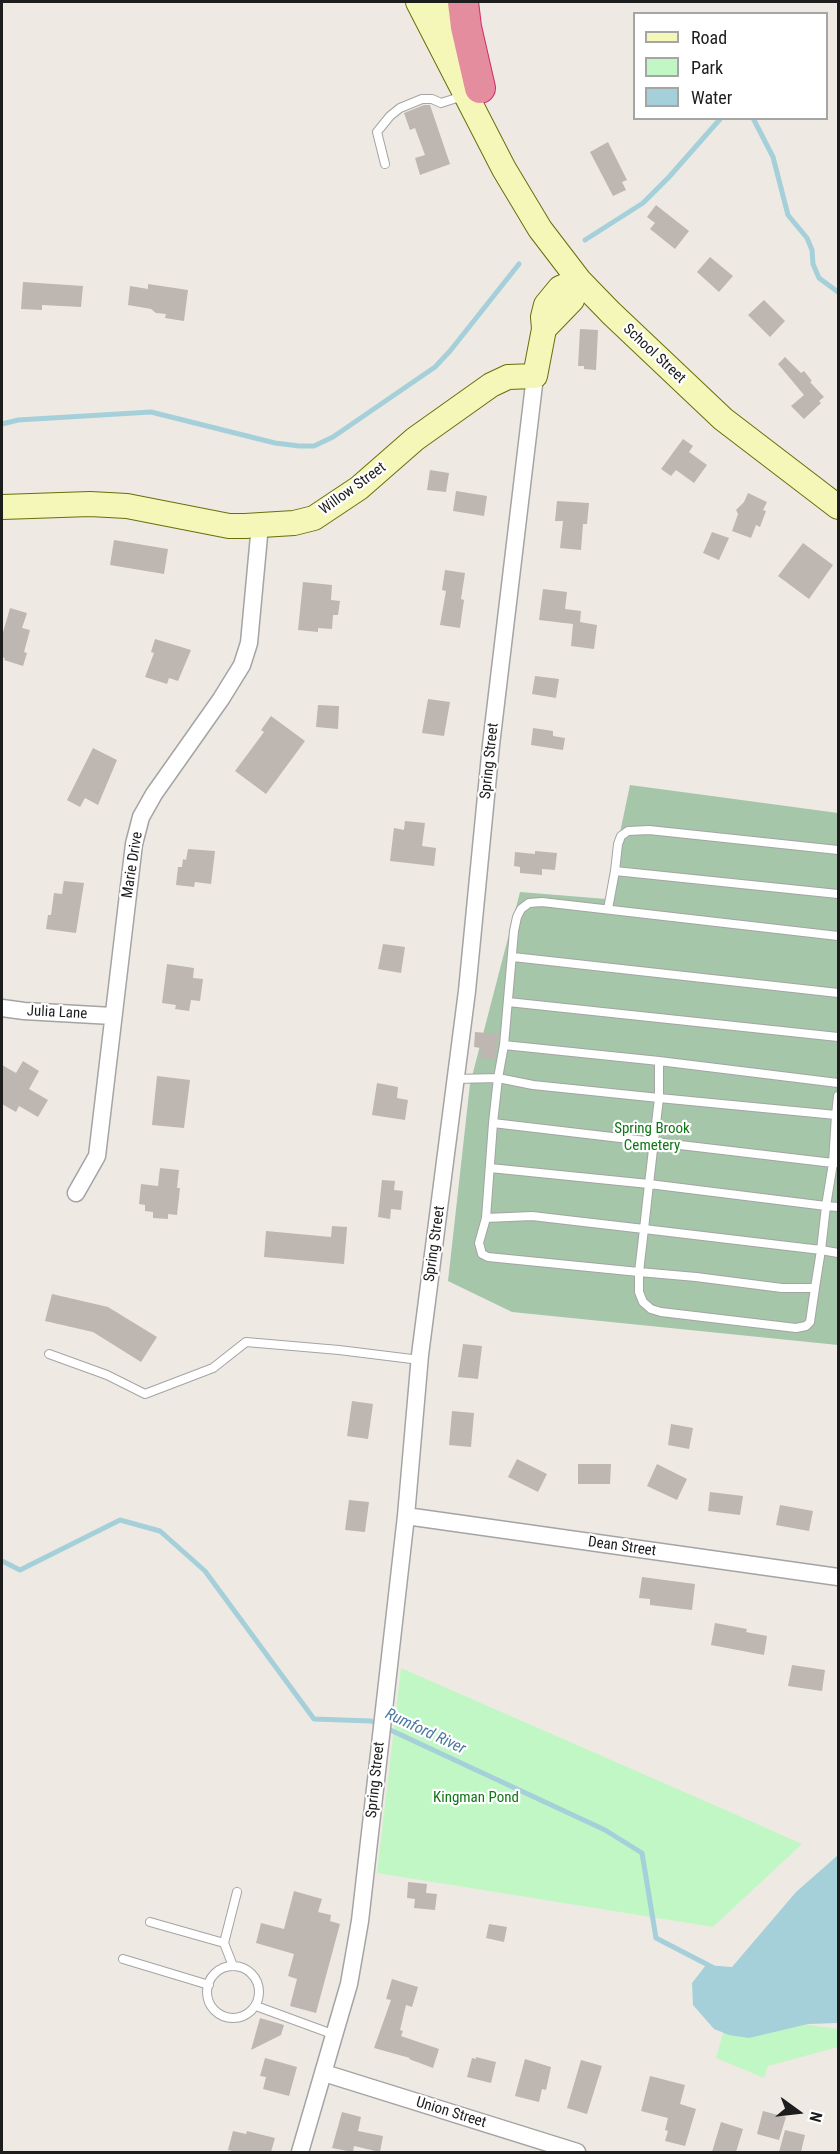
<!DOCTYPE html>
<html>
<head>
<meta charset="utf-8">
<style>
	body { margin:0 }
	#map { position:relative; width:840px; height:2154px; overflow:hidden; background:#eeeae3; font-family:"Roboto Condensed",sans-serif }
	canvas { display:block }
	.frame { position:absolute; inset:0; border:3px solid #1d1d1d; pointer-events:none }
	.legend { position:absolute; left:633px; top:12px; width:195px; height:108px; box-sizing:border-box; background:#fff; border:2px solid #a5a5a5; margin:0; padding:8px 10px; list-style:none; font-size:18px; color:#1d1d1d }
	.legend li { display:flex; align-items:center; gap:12px; height:30px }
	.legend b { width:30px; border:2px solid #a5a5a5 }
	.north { position:absolute; left:768px; top:2082px; width:60px; height:60px; -webkit-text-stroke:4px #fff; paint-order:stroke; rotate:105deg; font-size:16px; font-weight:700; line-height:24px; text-align:center; color:#1d1d1d }
	.north::after { content:''; display:block; margin:auto; width:21px; height:27px; background:#1d1d1d; clip-path:polygon(50% 0,100% 100%,50% 72%,0 100%) }
</style>
</head>
<body>
<div id="map">
<canvas width="840" height="2154"></canvas>
<div class="frame"></div>
<ul class="legend">
<li><b style="height:8px;background:#f5f7b8"></b>Road</li>
<li><b style="height:16px;background:#c1f7c4"></b>Park</li>
<li><b style="height:16px;background:#a5d0da"></b>Water</li>
</ul>
<div class="north">N</div>
</div>
<script>
const c = document.querySelector('canvas').getContext('2d');
c.lineJoin = 'round';
function fillPath(path, color) {
  c.fillStyle = color;
  c.fill(path, 'evenodd');
}
function poly(rows) {
  const path = new Path2D();
  for (const r of rows) {
    if (r.length === 3) {
      path.moveTo(r[0] + r[2], r[1]);
      path.arc(r[0], r[1], r[2], 0, 2 * Math.PI);
      continue;
    }
    path.moveTo(r[0], r[1]);
    for (let i = 2; i < r.length; i += 2) path.lineTo(r[i], r[i + 1]);
  }
  return path;
}
function strokePath(path, color, width, dash) {
  c.strokeStyle = color;
  c.lineWidth = width;
  c.lineCap = dash ? 'butt' : 'round';
  c.setLineDash(dash || []);
  c.stroke(path);
}
function write(font, color, halo, rows, align = 'center') {
  c.font = font + ' "Roboto Condensed",sans-serif';
  c.lineWidth = 4.5;
  c.setLineDash([]);
  c.textBaseline = 'middle';
  c.strokeStyle = halo;
  c.fillStyle = color;
  for (const [text, x, y, turn = 0] of rows) {
    c.save();
    c.translate(x, y);
    c.rotate((+turn || 0) * Math.PI / 180);
    c.textAlign = isNaN(turn) ? turn : align;
    if (halo) c.strokeText(text, 0, 0);
    c.fillText(text, 0, 0);
    c.restore();
  }
}
fillPath(poly([
	[630,785,838,813,838,1345,512,1312,448,1281,470,1084,520,892,606,899]
]), '#a5c6a9');
fillPath(poly([
	[401,1668,746,1819,802,1844,713,1927,377,1873],
	[803,2024,838,2029,838,2047,768,2066,764,2078,716,2058,723,2033]
]), '#c1f7c4');
fillPath(poly([
	[838,1855,838,2023,808,2024,749,2038,729,2035,714,2029,693,2005,692,1983,706,1965,732,1967,796,1892]
]), '#a5d0da');
strokePath(poly([
	[753,118,773,157,788,215,807,238,812,250,813,264,819,278,838,292],
	[585,240,643,203,669,177,721,118],
	[2,424,18,420,151,412,275,443,299,446,314,446,333,437,435,367,450,351,519,264],
	[2,1561,20,1570,120,1520,160,1531,205,1571,314,1719,371,1721,605,1830,642,1853,656,1938,712,1967]
]), '#a5d0da', 5);
fillPath(poly([
	[424,105,430,105,450,164,420,175,415,158,425,155,415,128,410,130,404,113],
	[608,142,627,180,622,182,626,190,613,196,590,152],
	[656,205,689,231,675,249,650,229,655,223,647,217],
	[710,257,733,276,719,292,697,272],
	[23,282,83,286,81,307,42,305,42,310,21,309],
	[148,284,188,290,184,321,165,318,166,314,156,313,151,309,128,305,130,286,148,289],
	[764,300,785,321,770,337,748,315],
	[580,329,598,330,596,370,584,369,584,366,578,366],
	[785,357,801,373,804,371,812,381,810,382,824,397,819,401,821,403,804,419,791,406,804,395,778,364],
	[683,439,693,446,689,452,707,465,694,483,676,470,671,476,661,469],
	[430,470,449,473,446,492,427,490],
	[456,491,487,496,484,516,453,511],
	[748,493,767,502,763,510,766,511,760,527,756,525,751,538,732,531,738,514,736,510,744,502],
	[557,501,589,503,587,524,583,524,581,550,560,548,563,521,555,521],
	[712,532,729,538,719,560,703,553],
	[114,540,168,549,164,574,110,565],
	[803,543,833,565,809,599,778,576],
	[445,570,465,573,461,599,464,600,460,628,440,625,446,591,442,590],
	[303,582,332,585,331,600,340,601,338,615,333,615,332,629,318,628,318,632,298,630],
	[543,589,567,592,565,609,581,611,580,622,597,625,594,649,571,646,573,624,539,620],
	[10,608,27,613,22,628,30,630,24,652,27,653,23,666,4,660,5,658,2,657,2,636],
	[155,639,191,650,178,681,169,678,167,684,145,677,154,653,151,652],
	[535,676,559,679,556,698,532,694],
	[428,699,450,702,444,736,422,733],
	[318,705,339,706,338,729,316,727],
	[271,716,305,741,266,794,235,771,264,732,261,730],
	[533,728,553,731,553,736,565,738,563,750,531,745],
	[93,748,117,760,98,805,85,798,80,807,67,800],
	[405,821,425,823,422,846,436,848,434,866,390,861,394,828,404,830],
	[188,849,215,851,211,884,195,882,194,887,176,885,178,867,182,867,183,859,186,860],
	[535,851,557,853,555,870,542,869,542,875,520,873,520,867,514,866,515,852,535,854],
	[64,881,84,883,76,933,46,929,48,915,51,915,54,893,62,894],
	[383,944,405,947,401,973,378,969],
	[167,964,194,968,193,978,203,979,200,1001,191,1000,189,1011,175,1009,176,1005,162,1003],
	[475,1032,499,1034,495,1059,480,1058,481,1048,474,1047],
	[23,1061,39,1071,29,1089,48,1100,38,1117,19,1106,16,1112,2,1104,2,1065,16,1073],
	[157,1076,190,1080,184,1128,152,1125],
	[377,1083,398,1087,397,1098,408,1100,405,1120,372,1115],
	[160,1168,179,1170,177,1188,180,1188,177,1215,168,1214,168,1219,153,1218,153,1212,145,1211,145,1205,139,1204,141,1184,158,1186],
	[382,1180,395,1181,394,1190,403,1191,401,1210,391,1209,390,1219,378,1217],
	[332,1226,347,1227,344,1264,264,1257,266,1231,331,1237],
	[52,1294,108,1307,157,1337,141,1362,93,1332,45,1321],
	[463,1344,482,1346,478,1379,458,1377],
	[352,1401,373,1404,368,1439,347,1436],
	[452,1411,474,1413,471,1447,449,1445],
	[671,1424,693,1428,689,1449,668,1445],
	[517,1459,547,1474,538,1492,508,1477],
	[578,1464,611,1464,610,1484,578,1484],
	[657,1464,687,1479,677,1500,647,1486],
	[710,1492,743,1496,740,1515,708,1511],
	[349,1500,369,1502,365,1532,345,1530],
	[780,1505,813,1511,809,1531,776,1525],
	[642,1577,695,1584,692,1610,650,1605,650,1599,639,1598],
	[715,1623,747,1629,746,1632,767,1636,764,1655,711,1645],
	[792,1665,825,1670,822,1691,788,1686],
	[408,1882,427,1884,426,1893,437,1894,435,1910,414,1908,415,1899,407,1898],
	[294,1891,322,1899,318,1912,331,1915,330,1921,340,1924,316,2013,290,2006,297,1979,288,1976,294,1954,256,1943,261,1923,284,1929],
	[489,1924,507,1927,504,1942,486,1938],
	[392,1979,418,1987,412,2007,406,2005,400,2030,403,2031,401,2036,439,2049,433,2068,409,2059,410,2058,374,2048,391,2000,386,1999],
	[260,2018,284,2025,281,2035,251,2050],
	[476,2057,496,2062,491,2083,467,2077,472,2058,476,2059],
	[265,2058,297,2067,289,2096,263,2089,266,2077,260,2076],
	[525,2059,551,2067,546,2090,542,2089,539,2102,515,2096],
	[581,2060,602,2066,587,2114,567,2108],
	[650,2076,685,2085,680,2104,696,2109,685,2146,665,2141,668,2131,665,2130,668,2118,641,2111],
	[763,2111,786,2117,779,2140,757,2134],
	[342,2112,361,2117,358,2131,383,2136,380,2152,354,2146,353,2152,332,2148],
	[721,2122,743,2129,736,2152,712,2152],
	[785,2130,805,2135,801,2152,779,2152],
	[233,2131,246,2134,247,2131,275,2138,271,2152,237,2152,228,2150]
]), '#beb6b0');
const lane = poly([
	[385,164,377,132,390,116,400,108,422,99,432,99,441,103,463,96],
	[615,871,618,844,621,836,628,831,649,830,838,850],
	[608,909,615,871,838,894],
	[513,957,838,993],
	[508,1002,838,1037],
	[504,1045,659,1061],
	[456,1079,498,1078,493,1123],
	[838,1096,836,1115,838,1116],
	[836,1163,833,1163,826,1206,838,1207],
	[490,1168,649,1184,826,1206,821,1250,838,1253],
	[486,1218,493,1123,833,1163,836,1115,659,1098,659,1061,838,1083],
	[815,1288,810,1322,806,1326,796,1328,661,1312,651,1309,643,1302,639,1292,639,1272,488,1257,482,1254,479,1243,486,1218,532,1216,644,1229,821,1250,815,1288,782,1288,696,1277,639,1272,644,1229,649,1184,659,1098,533,1085,498,1078,504,1045,514,931,517,917,521,909,529,903,542,902,838,936],
	[49,1354,107,1375,145,1394,213,1368,246,1342,339,1350,420,1360],
	[150,1922,224,1943],
	[123,1959,209,1985],
	[233,1966,224,1943,237,1892],
	[233,1992,26],
	[256,2006,335,2035]
]);
const street = poly([
	[2,1008,24,1011,112,1016],
	[76,1193,97,1156,134,844,141,817,154,794,221,699,242,665,249,643,260,525],
	[406,1516,838,1577],
	[324,2073,577,2152],
	[300,2152,349,1984,360,1921,406,1516,420,1355,467,991,491,745,535,376]
]);
const secondary = poly([
	[418,2,504,169,540,229,579,280,611,313,723,419,838,507],
	[439,2,465,56],
	[544,329,572,300,579,280],
	[2,507,90,504,127,506,229,526,245,526,294,523,314,518,359,488,415,439,491,385,508,377,535,376,544,329,543,317,546,305,560,288,579,280]
]);
const highway = poly([
	[463,2,466,27,480,88]
]);
strokePath(lane, '#a4a4a4', 10);
strokePath(street, '#a4a4a4', 19);
strokePath(secondary, '#676f09', 26);
strokePath(highway, '#d22a68', 32);
strokePath(lane, '#fff', 8);
strokePath(street, '#fff', 16);
strokePath(secondary, '#f5f7b8', 24);
strokePath(highway, '#e38d9f', 30);
write('15px', '#1d1d1d', '#fff', [
	["School Street",654,354,43],
	["Willow Street",353,489,-36],
	["Spring Street",490,761,-84],
	["Marie Drive",133,865,-81],
	["Julia Lane",57,1013,3],
	["Spring Street",435,1244,-82],
	["Dean Street",622,1547,8],
	["Spring Street",376,1780,-84],
	["Union Street",451,2113,17]
]);
write('15px', '#0f7715', '#fff', [
	["Spring Brook",652,1129],
	["Cemetery",652,1146],
	["Kingman Pond",476,1798]
]);
write('italic 16px', '#4a78a1', '#fff', [
	["Rumford River",425,1732,25]
]);
</script>
</body>
</html>
